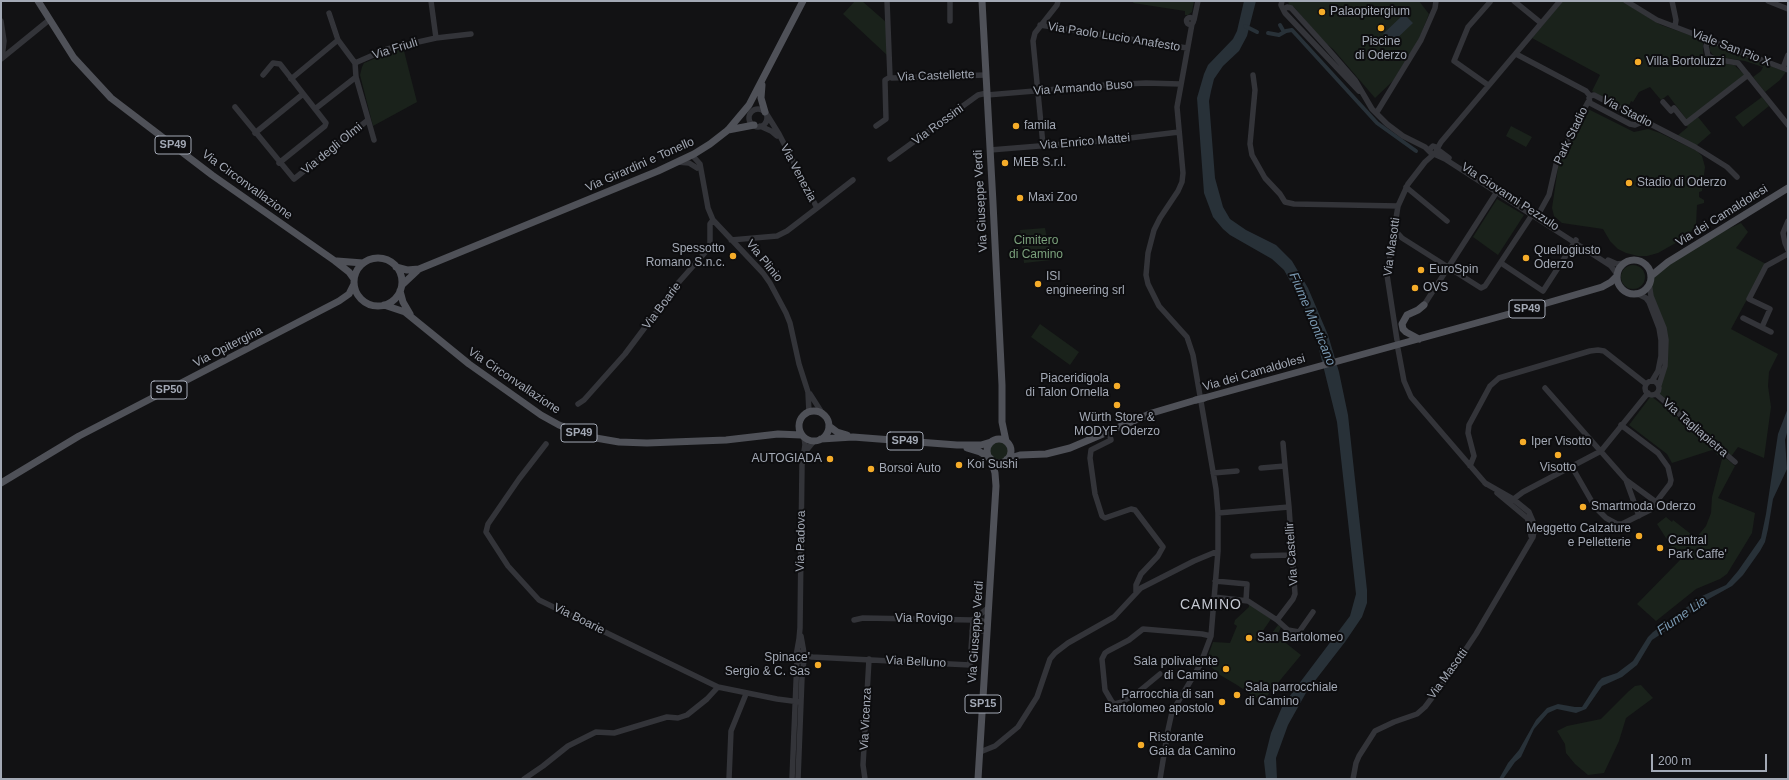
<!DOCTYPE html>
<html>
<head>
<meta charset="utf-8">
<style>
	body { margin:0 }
	#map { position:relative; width:1789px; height:780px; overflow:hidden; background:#121214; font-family:Helvetica,sans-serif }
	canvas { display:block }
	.frame { position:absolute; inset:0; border:2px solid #a3a9b5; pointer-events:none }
	.scale { position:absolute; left:1651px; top:754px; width:116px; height:18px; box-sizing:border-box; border:2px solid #a3a9b5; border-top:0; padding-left:5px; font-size:12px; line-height:14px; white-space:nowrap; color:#a3a9b5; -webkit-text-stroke:3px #0d0d0f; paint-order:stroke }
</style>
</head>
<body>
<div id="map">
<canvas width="1789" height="780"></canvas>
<div class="frame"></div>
<div class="scale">200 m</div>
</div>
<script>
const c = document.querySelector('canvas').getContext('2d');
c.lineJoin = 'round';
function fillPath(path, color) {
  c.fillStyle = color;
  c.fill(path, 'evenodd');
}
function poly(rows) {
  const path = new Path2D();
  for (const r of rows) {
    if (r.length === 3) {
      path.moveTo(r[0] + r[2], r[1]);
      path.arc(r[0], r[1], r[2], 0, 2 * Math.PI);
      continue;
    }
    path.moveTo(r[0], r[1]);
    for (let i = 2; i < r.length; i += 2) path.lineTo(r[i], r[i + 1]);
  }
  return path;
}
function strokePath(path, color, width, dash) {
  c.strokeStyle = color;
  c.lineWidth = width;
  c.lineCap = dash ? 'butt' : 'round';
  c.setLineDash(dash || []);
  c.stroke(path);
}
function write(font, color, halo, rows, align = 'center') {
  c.font = font + ' Helvetica,sans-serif';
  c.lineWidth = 4;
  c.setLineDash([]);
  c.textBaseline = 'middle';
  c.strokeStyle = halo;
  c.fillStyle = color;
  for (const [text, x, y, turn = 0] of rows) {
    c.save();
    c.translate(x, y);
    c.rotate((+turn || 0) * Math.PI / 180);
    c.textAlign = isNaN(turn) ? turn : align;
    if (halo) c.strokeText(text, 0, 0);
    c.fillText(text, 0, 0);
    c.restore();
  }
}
fillPath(poly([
	[855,1,862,1,886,22,888,56,843,14],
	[1134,1,1194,1,1192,12,1188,15,1185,15,1185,11,1133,3],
	[1288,1,1419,1,1429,14,1419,39,1394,80,1375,98,1333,49,1322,40,1294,7,1289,5],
	[1563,1,1622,1,1661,25,1701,39,1703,41,1703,53,1708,60,1713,62,1734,65,1745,75,1687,120,1668,95,1661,100,1650,87,1639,92,1633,102,1631,101,1627,110,1592,91,1600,75,1532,38],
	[1715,44,1786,72,1780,80,1765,92,1753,77,1761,71,1763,67,1745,61,1714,56,1709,50,1710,46],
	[403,47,417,102,373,126,360,75,362,67,364,63],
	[1762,97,1769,106,1743,127,1735,117],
	[1588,110,1590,110,1634,132,1648,129,1660,133,1697,151,1702,156,1705,167,1702,191,1699,192,1699,197,1704,200,1704,203,1697,205,1696,225,1688,236,1658,253,1647,256,1638,256,1626,253,1618,249,1610,241,1603,229,1562,223,1554,216,1552,208,1559,161],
	[1698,117,1711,133,1696,146,1677,136,1688,127,1686,125],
	[1511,126,1532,137,1526,147,1506,136],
	[1497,199,1524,215,1498,255,1473,237],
	[1741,223,1748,232,1736,248,1766,264,1731,329,1778,354,1769,372,1768,386,1771,407,1764,458,1738,447,1730,458,1656,394,1659,390,1665,366,1649,283,1651,276,1707,239],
	[1045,228,1051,260,1024,263,1020,230],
	[1633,277,12],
	[1040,324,1079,352,1070,365,1031,337],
	[1651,396,1691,428,1735,466,1718,498,1755,513,1752,533,1727,574,1720,579,1696,589,1656,621,1637,604,1680,560,1657,524,1666,517,1672,522,1673,520,1696,538,1706,526,1711,513,1712,497,1722,459,1712,450,1672,463,1667,454,1629,425],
	[999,451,9],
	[1249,603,1271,619,1262,632,1269,637,1278,625,1281,627,1277,636,1301,655,1262,702,1237,685,1220,675,1206,662,1213,642,1230,643,1237,626,1234,624,1235,620,1249,607],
	[1641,685,1653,698,1626,718,1619,741,1604,773,1588,775,1575,764,1566,753,1565,744,1557,731,1567,726,1601,719,1629,691,1635,686]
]), '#1a221b');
fillPath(poly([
	[1244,1,1256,1,1247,36,1239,51,1223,66,1214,79,1211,91,1209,101,1215,178,1223,207,1230,219,1246,230,1276,245,1292,261,1308,288,1328,335,1339,372,1348,415,1367,590,1367,603,1362,617,1345,642,1307,691,1288,725,1276,758,1277,779,1266,779,1264,761,1271,733,1282,707,1289,697,1350,616,1356,594,1337,422,1317,341,1304,306,1284,270,1272,259,1230,235,1223,229,1213,217,1204,193,1197,98,1204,74,1208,65,1233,39,1237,31],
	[1404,14,1413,23,1392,43,1383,34],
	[1788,408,1788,429,1785,440,1787,469,1773,499,1768,529,1765,542,1760,551,1743,575,1732,586,1705,601,1676,624,1652,640,1637,665,1622,677,1602,686,1586,709,1576,713,1557,709,1548,713,1534,729,1521,757,1515,762,1503,779,1499,779,1508,763,1519,750,1536,720,1547,708,1558,704,1575,707,1582,707,1598,682,1602,678,1617,673,1633,661,1648,637,1653,632,1702,596,1726,585,1738,571,1761,538,1766,514,1778,434]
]), '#283138');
strokePath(poly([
	[1280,25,1284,32],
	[1245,26,1257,32],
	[1268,33,1279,35,1286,31,1292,30,1377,123,1416,151]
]), '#283138', 4);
strokePath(poly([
	[887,1,890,77,892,78,986,75],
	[950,1,950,21],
	[1282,1,1281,5,1285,13,1359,91],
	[1514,1,1541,23],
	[1626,1,1657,20,1788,70],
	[1672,1,1676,20,1675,26],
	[1768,1,1788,9],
	[1284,9,1287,7,1291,8,1328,49,1355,80,1372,109,1387,124,1403,136,1425,147,1431,153,1435,154,1437,150,1436,147,1433,146,1429,150],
	[329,13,338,40,355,63,356,77,374,140],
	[1190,21,3.5],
	[1194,20,1198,1],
	[1,21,4,41,2,58],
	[1040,25,1187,48],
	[436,38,471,34],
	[1709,38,1706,46,1708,56,1715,59,1738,63,1788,125],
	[1516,54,1586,91,1590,96],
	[1,59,49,20],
	[355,63,387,49,436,38,431,1],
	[1783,68,1788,55],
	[263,75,273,63,280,64,326,123,325,126,279,163],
	[1253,75,1255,90,1250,144,1252,155,1265,178,1280,194,1285,202,1294,204,1398,206],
	[291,79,338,40],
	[1488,85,1454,61,1468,27,1490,2],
	[987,95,1106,85,1146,83,1180,84],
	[1590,96,1594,95,1695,147,1727,167,1737,177],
	[1589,98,1590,103,1630,124,1635,125,1645,121],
	[1663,102,1671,111,1674,108,1686,123,1748,75],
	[235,107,294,179,368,120],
	[315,109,356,77],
	[758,118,9],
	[1377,112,1421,40,1435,8,1436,1],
	[760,126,771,131,777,136],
	[876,126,886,119,885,82,885,80,890,77],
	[255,133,303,94],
	[1043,145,1033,41,1035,33,1057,5,1058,1],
	[990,150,1113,140,1179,132],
	[692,155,700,164,708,208,713,220,763,273,770,283,786,313,790,323,799,364,808,392,809,412],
	[1449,158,1437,149,1441,142,1560,1],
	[890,159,978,95,987,93],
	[677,162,689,163,697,168],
	[1406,187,1447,221],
	[817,208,853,180],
	[1538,215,1549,195,1557,160,1588,102],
	[1788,221,1783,233,1785,243,1788,250],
	[1394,229,1402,238,1481,288,1485,286,1532,215],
	[731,240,777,236,787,231,817,208,779,134,766,113],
	[1608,260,1617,264,1625,263],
	[1501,263,1543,291,1576,240],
	[1649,283,1651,296,1664,328,1666,340,1665,366,1659,385],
	[1636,293,1646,298,1649,302,1659,328,1661,340,1661,356,1658,371,1652,381],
	[1424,305,1498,190],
	[1743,318,1771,332],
	[1762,327,1770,309,1749,299,1766,266,1788,254],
	[1397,340,1387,275,1398,206,1408,184,1425,162,1434,154,1445,159,1611,266,1617,274],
	[1398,349,1404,381,1411,397,1486,484],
	[1652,388,7],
	[1545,388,1626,480,1656,502],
	[810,394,824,416],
	[1656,394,1735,462],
	[578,404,584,400,625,354,679,282,710,247,710,224,713,220],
	[1109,432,1111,440,1091,450,1090,458,1095,494,1102,516,1105,518,1131,509,1135,510,1163,547,1158,556,1141,574,1136,585,1136,593],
	[1283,443,1285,466],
	[546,444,519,479,488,524,486,532,508,566,539,600,718,687,777,699,800,702],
	[805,452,814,441],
	[1470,466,1474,456,1468,433,1469,425,1490,386,1499,378,1590,351,1598,350,1604,351,1646,384],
	[1572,467,1595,507,1606,518,1617,524,1622,524,1650,510,1670,484,1671,480,1668,467,1658,453,1621,425],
	[1261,468,1285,466,1289,507],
	[1213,473,1237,471],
	[1626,480,1639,516],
	[1497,493,1527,518,1530,524,1531,536],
	[1511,501,1523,492,1601,451,1648,393],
	[1253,556,1292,555],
	[1215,581,1247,584,1246,600],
	[1214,597,1248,601,1277,620,1293,599,1295,594,1289,507,1218,513],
	[976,618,987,623],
	[854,620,863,618,973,620],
	[973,620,988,608],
	[1277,620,1288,630,1299,632,1313,612],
	[972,631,987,631],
	[801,636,804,653],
	[805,655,812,657,970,665,973,620],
	[796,656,801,652,805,654,805,657,803,661,800,661,796,657,796,656,799,639,800,628,802,465,805,445,804,437],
	[1160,674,1137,693,1122,702,1115,704,1112,702,1105,690,1102,659,1105,653,1108,651,1129,640,1143,629,1202,634,1211,636],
	[980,752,995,746,1018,727,1037,697,1050,659,1055,653,1068,643,1114,617,1141,588,1194,561,1218,551],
	[524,779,543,766,568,746,596,732,614,733,667,717,678,718,687,715,707,699,718,687],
	[729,779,731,731,746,694],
	[792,779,797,659],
	[798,779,802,677,804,660],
	[865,779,863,765,869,659],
	[1160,779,1168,730,1172,712,1200,665,1211,636,1218,551,1218,513,1216,489,1193,355,1187,337,1159,306,1148,284,1146,275,1148,253,1154,230,1160,218,1178,191,1182,182,1183,173,1177,107,1192,24],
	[1353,779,1356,763,1359,756,1375,731,1394,722,1417,714,1425,707,1446,679,1476,634,1533,537,1535,526,1529,512,1513,499,1485,483]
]), '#333439', 5.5);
strokePath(poly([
	[38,1,74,58,111,98,212,175,335,261,349,272,354,279],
	[982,1,993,203,1002,385,1002,422,1006,441],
	[762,85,761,98,765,112],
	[728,130,754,125],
	[378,282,24],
	[1634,277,17],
	[337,261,363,263],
	[396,267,407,270,419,269],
	[1651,276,1668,262,1788,188],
	[402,285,419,269,658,171,694,154,710,144,728,130,749,105,803,1],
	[400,291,403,302,410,314],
	[384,305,405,312,469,364,541,415,559,425,590,437,619,442,647,443,726,440,778,434,801,435],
	[1419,339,1406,332,1403,329,1402,324,1407,315,1418,310,1424,305],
	[1204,398,1509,314,1602,287,1611,282,1617,276],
	[814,426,15],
	[829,426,837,432,847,435],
	[999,451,12],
	[821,439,853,437,957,445,981,445,991,442],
	[967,448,980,452,990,458],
	[1007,459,1020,455,1046,454,1070,448,1152,413,1196,400],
	[1,483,79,436,339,301,349,294,354,284],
	[978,779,996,486,995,473,991,459]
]), '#4f5158', 7);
strokePath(poly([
	[1196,400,1204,398]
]), '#4f5158', 7);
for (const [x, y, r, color] of [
	[1322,12,4,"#f5ac29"],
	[1381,28,4,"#f5ac29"],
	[1638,62,4,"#f5ac29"],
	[1016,126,4,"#f5ac29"],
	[1005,163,4,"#f5ac29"],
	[1629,183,4,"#f5ac29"],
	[1020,198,4,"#f5ac29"],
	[733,256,4,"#f5ac29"],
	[1526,258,4,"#f5ac29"],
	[1421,270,4,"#f5ac29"],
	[1038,284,4,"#f5ac29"],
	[1415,288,4,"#f5ac29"],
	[1117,386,4,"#f5ac29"],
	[1117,405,4,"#f5ac29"],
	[1523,442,4,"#f5ac29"],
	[1558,455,4,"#f5ac29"],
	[830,459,4,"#f5ac29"],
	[959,465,4,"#f5ac29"],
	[871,469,4,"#f5ac29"],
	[1583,507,4,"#f5ac29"],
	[1639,536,4,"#f5ac29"],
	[1660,548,4,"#f5ac29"],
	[1249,638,4,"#f5ac29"],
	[818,665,4,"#f5ac29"],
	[1226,669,4,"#f5ac29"],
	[1237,695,4,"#f5ac29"],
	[1222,702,4,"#f5ac29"],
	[1141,745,4,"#f5ac29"]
]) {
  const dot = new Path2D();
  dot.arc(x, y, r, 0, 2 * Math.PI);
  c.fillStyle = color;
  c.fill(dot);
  strokePath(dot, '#0d0d0f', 1.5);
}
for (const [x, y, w] of [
	[173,145,36],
	[1527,309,36],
	[169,390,36],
	[579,433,36],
	[905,441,36],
	[983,704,36]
]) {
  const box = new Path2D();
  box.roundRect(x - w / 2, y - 9, w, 18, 3);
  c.fillStyle = '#0d0d0f';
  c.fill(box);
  strokePath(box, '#a3a9b5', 1);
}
write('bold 11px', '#a3a9b5', null, [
	["SP49",173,145],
	["SP49",1527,309],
	["SP50",169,390],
	["SP49",579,433],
	["SP49",905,441],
	["SP15",983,704]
]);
write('12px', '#a3a9b5', '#0d0d0f', [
	["Palaopitergium",1330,12],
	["Piscine",1381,42,"center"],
	["di Oderzo",1381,56,"center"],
	["Villa Bortoluzzi",1646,62],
	["famila",1024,126],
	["MEB S.r.l.",1013,163],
	["Stadio di Oderzo",1637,183],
	["Maxi Zoo",1028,198],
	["Spessotto",725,249,"right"],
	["Romano S.n.c.",725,263,"right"],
	["Quellogiusto",1534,251],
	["Oderzo",1534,265],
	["EuroSpin",1429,270],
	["ISI",1046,277],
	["engineering srl",1046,291],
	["OVS",1423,288],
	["Piaceridigola",1109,379,"right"],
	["di Talon Ornella",1109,393,"right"],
	["Würth Store &",1117,418,"center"],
	["MODYF Oderzo",1117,432,"center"],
	["Iper Visotto",1531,442],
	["AUTOGIADA",822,459,"right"],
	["Koi Sushi",967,465],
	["Visotto",1558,468,"center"],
	["Borsoi Auto",879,469],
	["Smartmoda Oderzo",1591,507],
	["Meggetto Calzature",1631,529,"right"],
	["e Pelletterie",1631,543,"right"],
	["Central",1668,541],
	["Park Caffe'",1668,555],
	["San Bartolomeo",1257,638],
	["Spinace'",810,658,"right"],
	["Sergio & C. Sas",810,672,"right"],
	["Sala polivalente",1218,662,"right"],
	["di Camino",1218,676,"right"],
	["Sala parrocchiale",1245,688],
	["di Camino",1245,702],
	["Parrocchia di san",1214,695,"right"],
	["Bartolomeo apostolo",1214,709,"right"],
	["Ristorante",1149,738],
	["Gaia da Camino",1149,752]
], 'left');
write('12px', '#a3a9b5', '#0d0d0f', [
	["Via Paolo Lucio Anafesto",1114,37,9],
	["Viale San Pio X",1731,48,21],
	["Via Friuli",395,49,-17],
	["Via Castellette",936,76,-2],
	["Via Armando Buso",1083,88,-4],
	["Via Stadio",1627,112,27],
	["Via Rossini",938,125,-36],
	["Park Stadio",1571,136,-64],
	["Via Enrico Mattei",1085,142,-5],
	["Via degli Olmi",332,149,-39],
	["Via Girardini e Tonello",640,165,-24],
	["Via Venezia",798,173,62],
	["Via Circonvallazione",247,185,36],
	["Via Giovanni Pezzulo",1510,197,33],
	["Via Giuseppe Verdi",981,201,-93],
	["Via dei Camaldolesi",1722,216,-32],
	["Via Masotti",1392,247,-82],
	["Via Plinio",764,261,51],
	["Via Boarie",662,306,-53],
	["Via Opitergina",228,347,-27],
	["Via dei Camaldolesi",1254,373,-16],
	["Via Circonvallazione",514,381,34],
	["Via Tagliapietra",1695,428,41],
	["Via Padova",801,541,-89],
	["Via Castellir",1292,554,-94],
	["Via Boarie",579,619,26],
	["Via Rovigo",924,619],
	["Via Giuseppe Verdi",976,632,-86],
	["Via Belluno",916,662,3],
	["Via Masotti",1448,674,-54],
	["Via Vicenza",866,719,-87]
]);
write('12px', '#7aa07b', '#0d0d0f', [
	["Cimitero",1036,241],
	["di Camino",1036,255]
]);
write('italic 13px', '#7998b1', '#0d0d0f', [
	["Fiume Monticano",1312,319,67],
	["Fiume Lia",1682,616,-35]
]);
c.letterSpacing = '1px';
write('14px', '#c4c8d1', '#0d0d0f', [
	["CAMINO",1211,605]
]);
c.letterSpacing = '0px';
</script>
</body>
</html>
